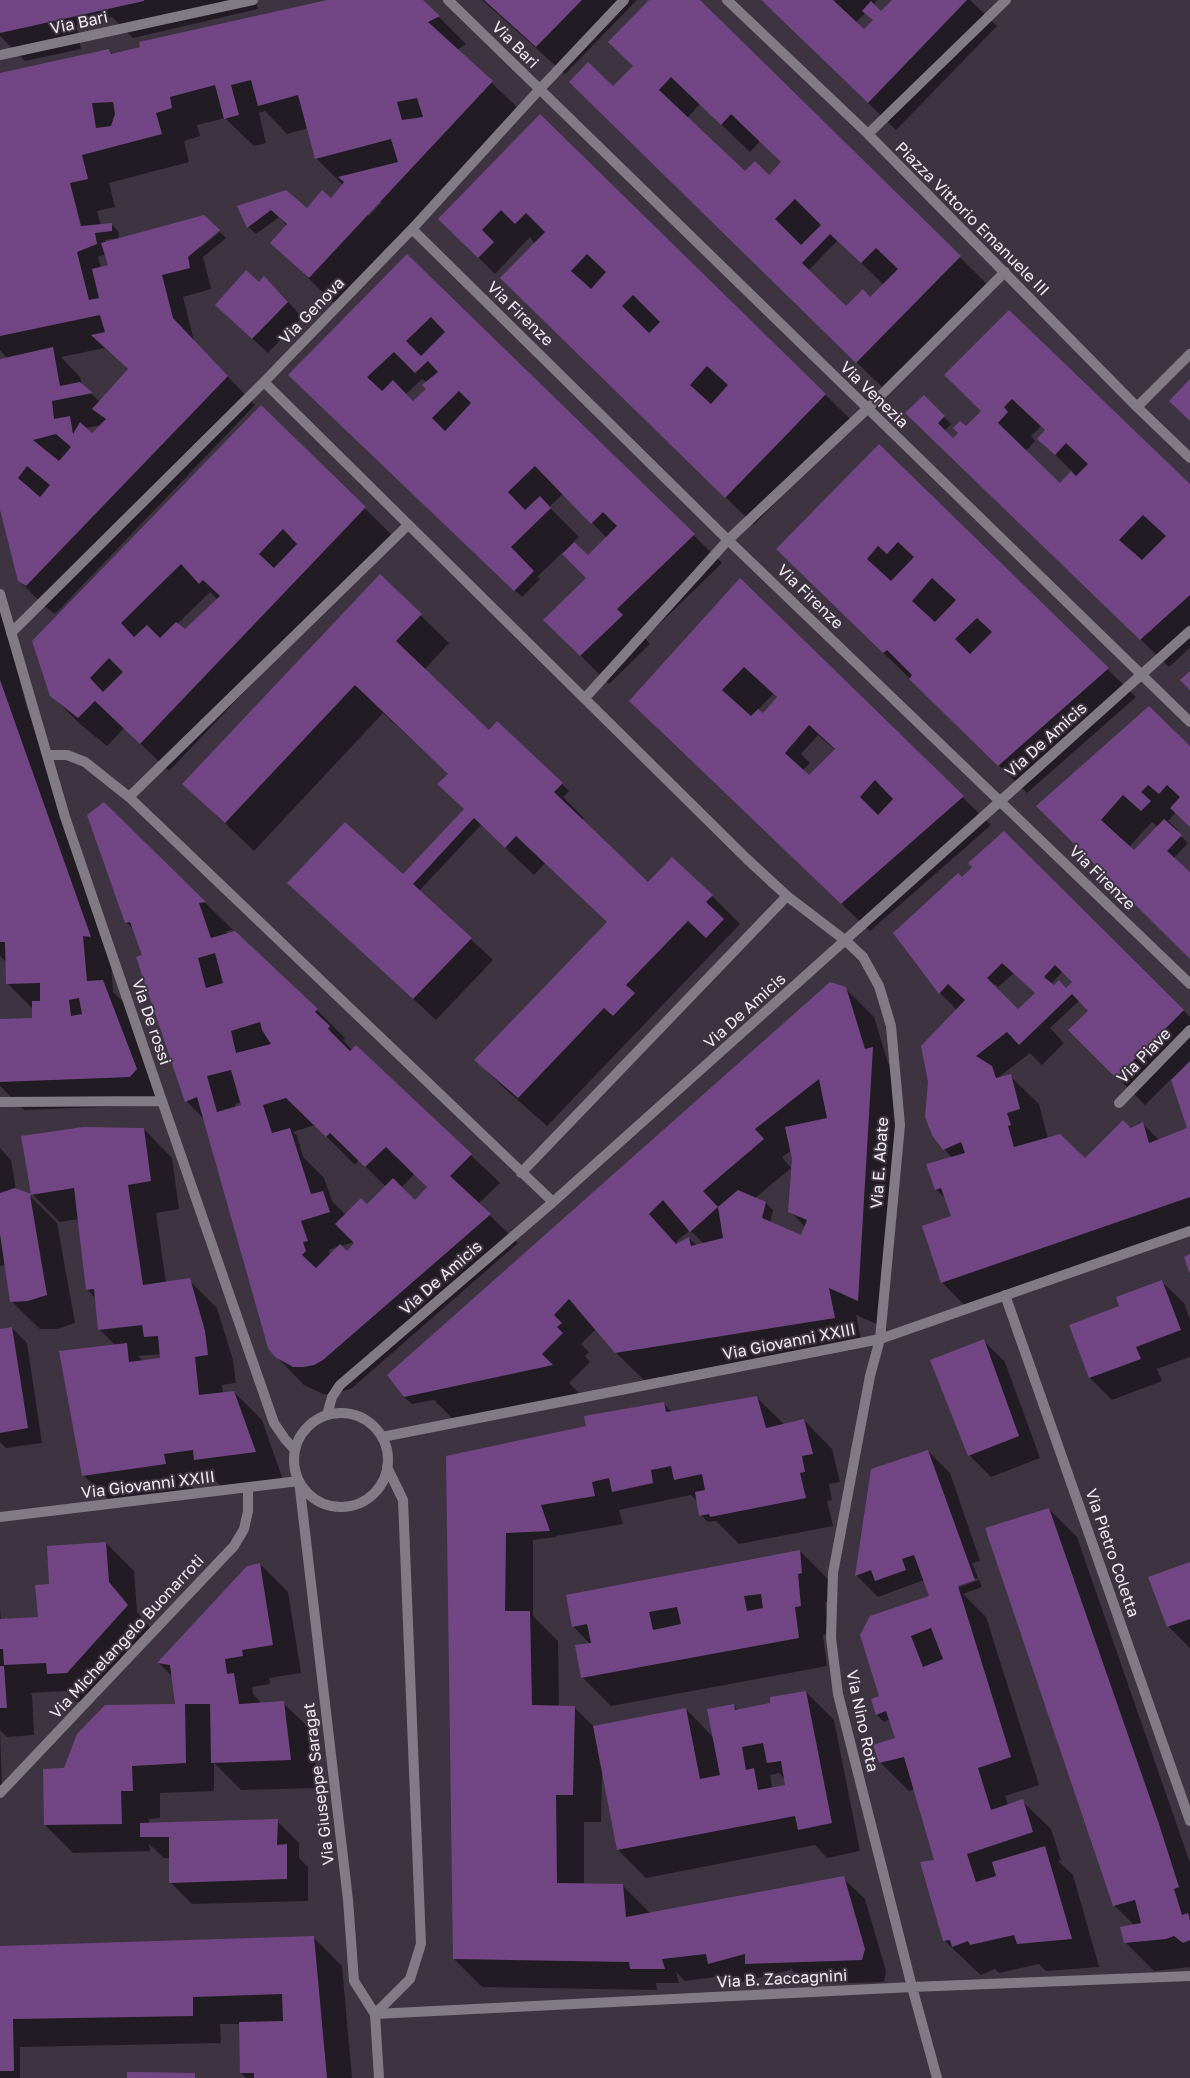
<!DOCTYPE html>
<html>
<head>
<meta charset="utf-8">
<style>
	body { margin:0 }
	canvas { display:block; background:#3d3341 }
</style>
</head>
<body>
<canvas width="1190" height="2078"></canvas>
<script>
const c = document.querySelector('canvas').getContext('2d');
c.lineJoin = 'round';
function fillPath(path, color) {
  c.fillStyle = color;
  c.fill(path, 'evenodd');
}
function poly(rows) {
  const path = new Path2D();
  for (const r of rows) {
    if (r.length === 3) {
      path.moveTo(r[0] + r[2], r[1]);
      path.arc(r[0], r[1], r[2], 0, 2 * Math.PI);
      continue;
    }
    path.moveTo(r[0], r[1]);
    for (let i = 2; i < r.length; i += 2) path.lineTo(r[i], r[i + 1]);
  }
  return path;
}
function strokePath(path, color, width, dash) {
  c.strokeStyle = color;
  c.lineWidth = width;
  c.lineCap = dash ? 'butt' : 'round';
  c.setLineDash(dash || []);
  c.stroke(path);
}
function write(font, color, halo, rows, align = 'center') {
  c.font = font + ' "Golos Text",sans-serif';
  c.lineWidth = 4;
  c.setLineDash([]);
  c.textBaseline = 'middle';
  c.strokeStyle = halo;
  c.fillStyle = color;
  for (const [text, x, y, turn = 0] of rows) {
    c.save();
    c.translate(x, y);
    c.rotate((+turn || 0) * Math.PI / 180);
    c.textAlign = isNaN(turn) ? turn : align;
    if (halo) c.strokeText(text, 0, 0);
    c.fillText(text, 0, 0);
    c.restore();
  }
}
fillPath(poly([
	[0,0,255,0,258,9,133,38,112,17,76,25,81,49,25,61,0,36],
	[333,0,422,0,466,44,457,50,520,110,337,306,272,243,287,226,279,217,256,234,248,227,239,206,307,210,331,199,343,185,316,158,308,128,287,134,265,111,259,113,266,143,254,146,225,118,197,125,200,136,184,141,189,162,109,183,115,207,97,211,101,226,111,224,118,231,119,239,200,245,200,248,220,232,226,238,203,257,211,289,183,297,194,341,255,405,55,614,48,609,19,581,0,505,0,360,8,359,0,350,0,75,109,50,113,55],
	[379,202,382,202,369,216,367,214],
	[117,238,117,240,106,243,105,240],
	[106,254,109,266,101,268,98,257],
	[105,348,129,370,100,402,82,385,80,377,61,357],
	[102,425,92,435,85,428],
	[482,0,637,0,565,74],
	[651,0,699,0,988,285,885,390,624,134,613,88,635,66],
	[700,104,750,152,760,141,782,163,769,177,745,173,687,118],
	[838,240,884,285,870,298,846,308,808,271],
	[761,0,877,0,873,5,881,12,894,0,970,0,997,26,896,130],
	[865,13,874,21,864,31,855,23],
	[540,115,853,422,754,525,685,458,530,237,495,274,440,219],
	[407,256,722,563,645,638,650,644,609,684,545,620,588,578,563,552,537,577,540,579,522,597,318,403],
	[422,379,427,383,428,389,414,402,406,394],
	[563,494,607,538,588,557,573,542,579,537,549,507],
	[259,283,279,292,302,317,268,353,231,319],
	[957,364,1190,485,1190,648,1169,667,951,456,924,397,951,424,944,431,953,440,983,411],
	[1041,426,1046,431,1039,439,1073,472,1060,485,1025,452,1035,441,1031,436],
	[261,407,393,536,169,771,124,728,107,746,80,724,51,695],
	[210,592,218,600,186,631,177,624],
	[879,446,1136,697,1027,793,806,577],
	[380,576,449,643,424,670,489,731,562,784,569,791,563,797,584,818,582,820,648,884,712,896,740,924,547,1126,504,1088,476,1060,608,923,545,863,534,875,481,825,419,891,493,960,436,1020,289,883,411,884,465,810,439,784,449,774,383,713,254,851,184,784],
	[740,580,991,825,870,931,658,729],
	[773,694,777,698,763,715,758,710],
	[818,735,835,750,809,777,802,771,810,763,801,754],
	[0,602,26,705,118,964,111,963,113,992,131,1009,158,1105,24,1110,0,1086,0,1021,33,1020,33,1009,8,984,7,963,0,956],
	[1190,748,1190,826,1176,812,1168,821,1178,830,1176,832,1188,843,1173,859,1190,874,1190,957,1038,806],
	[1152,822,1158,827,1134,852,1129,847],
	[104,804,233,930,226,931,227,935,235,933,317,1010,345,1038,343,1040,352,1050,356,1046,500,1183,478,1204,518,1243,352,1388,333,1395,323,1394,304,1385,276,1356,205,1120,187,1102,138,958,143,956,134,930,126,922],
	[241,1102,242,1106,236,1108,235,1104],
	[315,1125,355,1165,359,1160,386,1187,367,1206,346,1215,332,1201,324,1178,303,1157,297,1136,293,1132],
	[414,1174,428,1187,415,1201,401,1188],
	[354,1242,356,1243,347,1253,340,1246],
	[339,1246,330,1255,329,1250],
	[1004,833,1190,1017,1190,1235,970,1311,942,1282,952,1217,947,1200,936,1189,952,1158,933,1135,957,1010,940,993,962,878],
	[1063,971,1074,982,1066,990,1051,984],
	[1014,973,1036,993,1018,1011,993,986,995,984,998,987],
	[1080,1000,1090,1011,1070,1030,1145,1105,1171,1079,1189,1129,1159,1140,1143,1124,1085,1160,1048,1139,1039,1104,1010,1076,1002,1078,1000,1076,1030,1053,1042,1065,1064,1043,1050,1028],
	[845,988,874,1017,888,1063,900,1076,886,1328,856,1315,862,1345,644,1380,615,1352,596,1329,581,1344,589,1352,585,1356,590,1362,569,1383,580,1394,455,1421,434,1400,412,1404,404,1397],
	[791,1151,793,1159,790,1211,805,1227,801,1237,770,1223,773,1210,766,1203,755,1198,791,1168,782,1157],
	[690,1230,704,1244,697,1246,689,1238,678,1245,676,1242],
	[144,1129,172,1158,179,1209,156,1213,166,1283,189,1280,217,1308,233,1360,236,1383,222,1385,223,1393,234,1392,262,1420,283,1480,223,1488,214,1479,192,1482,193,1492,112,1503,83,1475,116,1346,99,1329,96,1299,87,1289,79,1219,60,1222,32,1194],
	[161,1354,162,1359,144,1362,138,1356],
	[0,1148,11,1160,16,1190,29,1195,57,1223,75,1323,57,1329,40,1329,11,1301,6,1265,0,1266],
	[1162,1282,1184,1303,1190,1320,1190,1357,1157,1369,1162,1381,1112,1400,1090,1378,1121,1307],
	[12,1328,27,1343,42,1443,6,1448,0,1442,0,1330],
	[983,1340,1005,1362,1040,1458,991,1477,969,1455],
	[757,1398,785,1425,804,1420,832,1449,840,1482,829,1484,832,1500,827,1501,833,1526,739,1544,716,1521,708,1522,701,1515,698,1502,691,1495,619,1510,623,1524,556,1536,557,1537,533,1540,533,1616,558,1641,559,1707,574,1707,594,1727,686,1709,714,1738,734,1706,738,1710,772,1704,806,1692,834,1720,860,1851,827,1858,815,1845,646,1878,618,1850,602,1771,601,1822,584,1822,584,1884,622,1885,651,1914,843,1878,865,1899,886,1971,884,1982,806,1984,790,1968,790,1970,731,1985,722,1976,685,1981,676,1972,679,1983,656,1983,657,1990,482,1987,454,1959,447,1457,587,1426,664,1404,672,1412],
	[779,1773,786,1780,787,1786,772,1787,770,1775],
	[928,1451,950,1473,980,1561,972,1563,978,1578,932,1594,932,1597,979,1580,982,1587,963,1594,986,1617,1039,1785,1005,1796,1008,1805,1022,1801,1051,1829,1061,1860,1058,1861,1073,1875,1099,1967,1046,1971,1039,1964,999,1973,995,1969,981,1975,973,1968,944,1940,936,1861,914,1789,909,1791,881,1763,875,1746,897,1738,890,1719,884,1722,877,1715,880,1697,861,1635,931,1597,924,1580,878,1597,856,1575],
	[1049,1509,1077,1537,1190,1863,1190,1967,1154,1971,1126,1943,1135,1926,1114,1905],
	[106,1543,134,1571,137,1612,155,1633,95,1700,76,1702,66,1691,30,1693,32,1695,34,1735,7,1737,0,1730,2,1789,0,1789,0,1610,1,1621,39,1618,51,1585],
	[800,1551,828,1579,830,1601,825,1602,828,1634,823,1635,827,1666,611,1706,582,1677,590,1644,573,1626],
	[1190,1563,1190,1648,1168,1626],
	[260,1564,288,1592,301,1673,269,1678,270,1684,252,1687,253,1694,262,1704,283,1703,312,1731,318,1788,241,1790,214,1763,214,1791,160,1793,160,1818,149,1819,149,1824,277,1821,299,1843,299,1858,308,1867,308,1901,192,1904,170,1882,170,1858,164,1858,149,1844,150,1851,73,1853,45,1825,65,1769,176,1706,173,1677,159,1663,248,1567],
	[314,1938,342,1966,352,2078,246,2078,241,2073,240,2024,220,2024,221,2043,20,2047,20,2078,0,2078,0,1947]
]), '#0007');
fillPath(poly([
	[0,0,144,0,144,1,0,33],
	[327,0,423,0,440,16,428,22,493,81,309,278,270,243,287,224,271,210,247,228,237,206,286,190,307,208,322,190,331,198,344,182,338,177,398,162,391,139,315,159,298,95,258,106,251,80,231,85,239,115,224,119,215,85,170,97,172,108,156,113,162,134,82,155,88,179,70,183,81,226,112,223,112,231,95,233,97,244,77,252,89,300,99,298,92,269,108,265,101,243,204,215,220,230,188,257,190,268,162,275,173,318,228,376,26,586,18,581,0,510,0,359,53,347,60,386,80,382,93,393,52,401,54,419,70,416,73,434,80,422,92,433,106,419,92,409,128,369,91,335,105,332,100,315,0,336,0,73,109,49,111,54,140,47,139,42],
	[417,98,423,117,402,120,397,102],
	[113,102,115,114,111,126,96,128,92,103],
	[56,434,71,447,59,461,33,440],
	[27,466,50,485,40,497,18,478],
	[484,0,582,0,536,47],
	[649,0,700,0,961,256,856,363,569,82,588,62,613,86,633,66,608,42],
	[671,77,721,125,731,114,781,162,769,175,755,161,745,171,659,90],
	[795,199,821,225,801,245,775,219],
	[830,234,861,263,876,248,898,269,870,297,863,289,846,306,802,263],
	[761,0,833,0,864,29,873,20,862,11,871,1,881,11,892,0,967,0,868,103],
	[540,114,826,394,725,498,500,278,545,232,526,213,515,224,501,210,482,230,494,242,478,258,438,219],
	[587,254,606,272,591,289,571,271],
	[633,295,660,322,649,333,622,306],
	[707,366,728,385,711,404,690,385],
	[407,254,695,534,617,609,623,615,580,656,543,620,586,578,562,554,574,542,588,555,617,526,603,512,591,524,535,466,508,492,525,510,540,496,551,508,511,547,534,571,514,591,288,375],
	[431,317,445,332,421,356,406,341],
	[394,352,415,373,428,361,438,372,422,385,426,389,413,401,393,380,382,391,367,377],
	[459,391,471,403,445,431,432,418],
	[246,270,259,282,264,276,288,302,252,339,215,305],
	[1009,310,1190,484,1190,595,1140,640,905,413,924,395,945,416,938,423,953,438,958,433,953,428,960,421,966,426,981,411,944,375],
	[1012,399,1045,430,1037,439,1055,455,1066,443,1088,464,1076,476,1071,471,1060,483,998,423,1008,412,1004,407],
	[1143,515,1166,536,1142,560,1119,540],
	[1190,379,1190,421,1169,401],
	[261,405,366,507,140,744,95,701,78,718,50,696,32,641],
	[283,529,297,544,274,568,259,554],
	[181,564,199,584,203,580,220,596,185,629,176,622,160,638,147,625,134,637,121,623],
	[109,658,123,672,103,692,90,678],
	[879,444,1109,668,998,766,909,679,912,675,887,650,883,653,776,549],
	[898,542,914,557,891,581,867,559,878,546,887,554],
	[932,578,956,600,935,622,912,601],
	[977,618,992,632,970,654,955,639],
	[380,574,422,614,396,641,489,730,497,721,563,783,554,792,648,882,672,857,713,895,706,902,724,919,706,938,688,921,626,985,635,993,613,1016,604,1008,518,1098,474,1060,607,922,516,836,505,848,474,818,413,884,472,938,413,999,287,883,345,822,403,874,464,809,437,784,448,774,355,685,225,823,182,784],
	[740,578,964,796,841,904,629,701],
	[744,667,777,697,763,713,758,709,751,716,722,690],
	[809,725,835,749,809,775,785,753],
	[875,780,893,799,878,815,860,797],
	[1190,671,1190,690,1180,680],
	[0,680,91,937,83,936,87,981,103,980,137,1069,130,1077,0,1082,0,1019,32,1018,32,1001,40,1001,40,983,6,984,5,942,0,942],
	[79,998,82,1014,71,1016,69,1000],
	[1149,706,1190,746,1190,827,1170,808,1180,797,1167,785,1159,794,1148,785,1141,792,1151,801,1141,811,1123,795,1101,820,1134,850,1164,819,1182,835,1167,851,1190,872,1190,959,1036,806],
	[104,802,206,902,199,903,211,938,235,931,318,1009,315,1012,330,1026,328,1029,350,1051,356,1045,472,1154,450,1176,491,1214,323,1360,314,1365,304,1367,293,1367,275,1357,268,1348,197,1097,185,1102,136,957,142,955,130,922,125,923,87,815],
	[215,953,223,983,206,988,198,958],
	[260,1022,262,1030,271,1044,236,1053,231,1031],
	[231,1070,241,1105,217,1112,207,1076],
	[286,1098,326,1137,330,1133,365,1167,386,1147,427,1187,415,1200,393,1178,367,1204,361,1198,335,1224,354,1243,347,1251,340,1244,316,1268,302,1255,306,1251,303,1242,308,1241,301,1221,330,1212,323,1191,311,1194,290,1128,272,1133,263,1105],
	[1004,831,1184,1010,1116,1078,1068,1030,1088,1011,1072,994,1019,1045,1007,1032,976,1056,992,1066,996,1078,1011,1074,1020,1109,1007,1113,1011,1125,1008,1126,1014,1147,1060,1134,1085,1158,1123,1120,1131,1128,1143,1122,1149,1143,1187,1128,1171,1080,1190,1061,1190,1197,941,1283,922,1226,951,1216,941,1188,935,1190,926,1164,965,1153,961,1142,943,1150,932,1135,925,1117,928,1082,921,1046,965,1000,948,984,939,994,893,933,958,873,962,877,972,867,968,863],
	[1002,963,1035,993,1018,1009,987,978],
	[1055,965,1072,982,1066,988,1059,980,1054,985,1044,977],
	[830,982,846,987,865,1049,873,1047,858,1301,829,1288,835,1318,615,1353,569,1299,554,1315,562,1323,557,1327,563,1333,542,1354,553,1365,404,1397,387,1375],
	[819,1079,827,1118,785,1127,792,1159,788,1212,807,1220,801,1235,762,1218,766,1202,738,1190,718,1207,723,1238,691,1246,689,1237,676,1244,649,1214,663,1200,690,1232,718,1207,703,1191,764,1139,755,1129],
	[83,1127,144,1128,151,1181,128,1185,143,1285,190,1278,205,1331,208,1355,195,1357,199,1395,234,1391,256,1452,194,1460,193,1450,164,1454,166,1464,82,1476,59,1351,127,1343,129,1362,160,1358,158,1336,144,1337,142,1325,98,1330,94,1289,86,1290,74,1188,30,1195,47,1295,28,1301,10,1302,0,1234,0,1193,15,1188,31,1194,21,1136],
	[1190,1254,1190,1274,1184,1257],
	[1162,1280,1181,1330,1136,1347,1141,1359,1089,1378,1069,1325,1119,1306,1116,1297],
	[12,1327,28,1428,0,1433,0,1329],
	[984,1339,1019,1436,968,1456,930,1360],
	[757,1396,766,1428,804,1419,813,1454,802,1456,805,1472,800,1473,806,1498,710,1517,709,1514,699,1516,695,1492,705,1490,702,1474,674,1480,671,1466,651,1470,653,1483,612,1492,609,1478,592,1482,595,1496,541,1505,550,1531,506,1533,505,1611,530,1611,532,1705,575,1706,573,1795,556,1795,557,1883,623,1884,626,1917,844,1876,865,1949,862,1960,745,1964,745,1954,708,1964,706,1954,662,1959,665,1969,630,1969,629,1962,453,1959,446,1456,586,1426,584,1416,664,1402,666,1412],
	[928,1450,975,1580,958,1586,1011,1757,978,1768,991,1810,1023,1799,1033,1832,967,1854,976,1882,996,1876,992,1862,1045,1846,1072,1939,1017,1944,1014,1935,970,1945,968,1941,952,1947,950,1940,943,1941,920,1862,934,1860,904,1757,879,1763,873,1745,895,1738,886,1711,876,1715,871,1699,879,1696,860,1635,870,1616,929,1596,914,1555,902,1559,906,1570,875,1581,871,1570,855,1576,871,1469],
	[931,1628,943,1659,923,1667,911,1636],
	[1049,1508,1158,1821,1179,1887,1174,1889,1182,1915,1188,1913,1190,1921,1190,1940,1183,1943,1174,1936,1166,1939,1124,1943,1120,1927,1141,1923,1135,1900,1113,1906,985,1528],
	[106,1542,109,1582,128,1605,67,1673,47,1674,46,1663,4,1665,3,1649,0,1649,0,1619,38,1617,35,1585,49,1584,47,1546],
	[800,1550,802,1573,798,1574,801,1606,795,1607,799,1638,581,1678,575,1645,591,1643,587,1624,572,1627,566,1595],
	[761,1594,763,1608,747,1611,744,1596],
	[677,1607,681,1624,653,1630,649,1612],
	[1190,1562,1190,1619,1167,1627,1148,1577],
	[260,1563,273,1645,242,1650,243,1656,225,1659,227,1674,234,1673,239,1704,284,1701,291,1760,211,1763,210,1704,185,1704,186,1763,132,1766,133,1791,121,1791,122,1824,44,1825,43,1769,64,1768,77,1734,105,1705,175,1704,170,1665,157,1663,247,1566],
	[0,1666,4,1666,7,1708,0,1708],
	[806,1691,832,1823,798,1830,795,1816,617,1850,593,1726,686,1708,700,1779,720,1775,707,1709,734,1704,735,1710,770,1703,770,1697],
	[763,1743,767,1763,781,1761,785,1785,758,1790,754,1768,746,1770,742,1747],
	[278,1819,277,1845,287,1844,287,1879,169,1883,169,1837,140,1837,140,1823],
	[314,1936,327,2078,254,2078,254,2073,240,2073,239,2022,283,2021,282,1994,193,1997,193,2016,13,2019,14,2071,0,2071,0,1946],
	[127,2072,195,2073,195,2078,127,2078]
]), '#724684');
strokePath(poly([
	[867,409,1005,272]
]), '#817c83', 10);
strokePath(poly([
	[448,0,1190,722],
	[727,0,868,134],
	[1006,0,868,134,1137,407,1190,354],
	[0,55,253,0],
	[412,229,728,540,1190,984],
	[264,382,747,859,787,896,846,941,863,957,879,986,891,1026,900,1125,880,1339,870,1376,833,1573,831,1638,838,1694,912,1987,937,2078],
	[1137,407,1190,458],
	[0,594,65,817,162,1101,274,1423,285,1439,295,1450],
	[11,633,264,382,412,229,539,90,624,0],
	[585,698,728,540,867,409],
	[47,755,67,755,85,762,129,797,553,1202],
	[129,797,408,525],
	[0,1102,162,1101],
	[1119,1103,1190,1030],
	[521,1173,787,896],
	[1005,1295,1190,1821],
	[327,1415,332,1397,340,1385,553,1202,1190,631],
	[382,1437,880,1339,1190,1231],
	[0,1793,234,1546,244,1529,248,1511,248,1488],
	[375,2014,912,1987,1190,1976]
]), '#817c83', 10);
strokePath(poly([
	[341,1460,47],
	[0,1517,299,1481,348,1900,354,1981,375,2014,379,2078],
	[375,2014,410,1979,421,1944,403,1500,387,1467]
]), '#817c83', 10);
write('16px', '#f2ecf5', '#3d3341', [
	["Via Bari",79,23,-12],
	["Via Bari",515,45,45],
	["Piazza Vittorio Emanuele III",972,219,45],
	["Via Genova",312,311,-46],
	["Via Firenze",520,314,44],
	["Via Venezia",874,395,44],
	["Via Firenze",810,597,44],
	["Via De Amicis",1046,740,-42],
	["Via Firenze",1102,878,44],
	["Via De Amicis",745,1011,-42],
	["Via De rossi",151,1022,71],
	["Via Piave",1144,1056,-46],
	["Via E. Abate",880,1163,-86],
	["Via De Amicis",441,1278,-41],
	["Via Giovanni XXIII",789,1342,-11],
	["Via Giovanni XXIII",148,1485,-7],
	["Via Pietro Coletta",1112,1553,71],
	["Via Michelangelo Buonarroti",127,1637,-47],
	["Via Nino Rota",862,1721,78],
	["Via Giuseppe Saragat",319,1784,-97],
	["Via B. Zaccagnini",782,1979,-3]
]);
</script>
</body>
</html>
